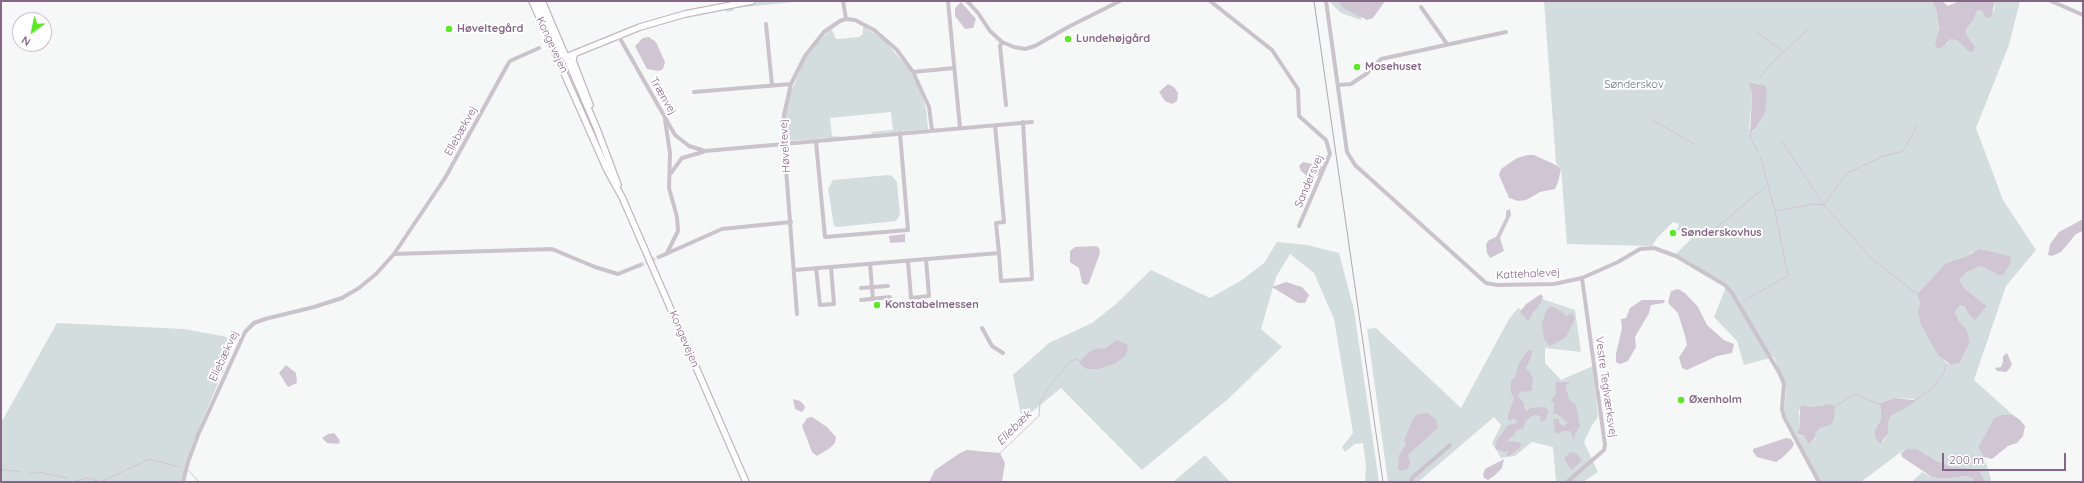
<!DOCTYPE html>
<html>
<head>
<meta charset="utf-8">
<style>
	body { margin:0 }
	#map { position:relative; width:2084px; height:483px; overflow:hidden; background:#f5f8f7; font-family:Quicksand,sans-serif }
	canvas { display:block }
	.frame { position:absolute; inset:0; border:2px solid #856687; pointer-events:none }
	.north { position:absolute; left:12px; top:12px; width:40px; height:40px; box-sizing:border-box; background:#fff; border:1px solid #cec2cf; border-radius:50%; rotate:213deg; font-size:11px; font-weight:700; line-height:16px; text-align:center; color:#856687 }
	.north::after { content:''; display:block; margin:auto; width:14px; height:18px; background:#5ce826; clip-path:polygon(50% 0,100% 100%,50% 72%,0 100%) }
	.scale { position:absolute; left:1942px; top:453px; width:124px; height:18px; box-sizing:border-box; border:2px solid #856687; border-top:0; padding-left:5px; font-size:12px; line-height:14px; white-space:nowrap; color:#856687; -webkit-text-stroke:3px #fff; paint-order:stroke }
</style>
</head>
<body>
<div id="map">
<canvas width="2084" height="483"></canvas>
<div class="frame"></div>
<div class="north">N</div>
<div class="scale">200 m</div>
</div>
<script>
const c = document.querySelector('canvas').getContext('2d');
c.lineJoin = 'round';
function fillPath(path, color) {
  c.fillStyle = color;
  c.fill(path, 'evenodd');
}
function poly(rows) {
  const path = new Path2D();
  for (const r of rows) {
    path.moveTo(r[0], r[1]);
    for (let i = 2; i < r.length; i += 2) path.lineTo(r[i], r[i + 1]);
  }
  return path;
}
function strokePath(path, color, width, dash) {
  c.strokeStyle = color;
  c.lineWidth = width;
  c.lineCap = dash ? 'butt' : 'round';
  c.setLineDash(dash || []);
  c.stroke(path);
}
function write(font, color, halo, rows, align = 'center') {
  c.font = font + ' Quicksand,sans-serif';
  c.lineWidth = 4;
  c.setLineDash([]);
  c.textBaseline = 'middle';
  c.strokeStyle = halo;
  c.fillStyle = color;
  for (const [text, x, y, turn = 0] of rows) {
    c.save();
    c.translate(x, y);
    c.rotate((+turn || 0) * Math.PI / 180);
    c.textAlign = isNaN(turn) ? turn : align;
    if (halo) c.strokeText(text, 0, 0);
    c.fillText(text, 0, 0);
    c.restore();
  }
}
fillPath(poly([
	[763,1,805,1,734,8,733,11,727,12,725,10,727,8],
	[1329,1,1340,1,1361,14,1361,20,1341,13],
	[1544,1,1932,1,1936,9,1939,33,1946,44,1951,39,1958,41,1969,52,1972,42,1967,35,1966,29,1973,21,1977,11,1981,10,1985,13,1994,11,1995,1,2020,1,2009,45,1976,128,2003,200,2036,250,2006,286,1974,380,2013,415,2002,415,1978,448,1984,457,1991,478,1990,482,1985,482,1980,472,1973,469,1949,466,1935,460,1917,449,1905,449,1861,482,1820,482,1784,412,1786,389,1774,357,1744,365,1737,341,1714,317,1727,284,1676,254,1691,239,1677,230,1679,224,1673,222,1657,238,1652,246,1567,244,1561,169,1556,163],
	[1750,82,1759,84,1761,121,1753,132,1749,129,1752,94],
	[1972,252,1995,253,2010,256,1998,275,1981,266,1967,272,1959,280,1965,289,1987,306,1975,319,1969,315,1965,307,1960,305,1955,312,1959,321,1967,330,1970,342,1960,363,1951,365,1945,362,1918,310,1920,303,1917,294,1946,263,1967,256],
	[1895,398,1918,399,1891,416,1888,422,1888,434,1883,442,1875,430,1881,419,1880,403],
	[1827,405,1820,428,1814,433,1816,437,1809,445,1804,436,1797,435,1800,426,1799,410,1807,406,1812,407],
	[863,26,884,40,909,69,921,92,926,109,928,129,872,134,871,132,893,130,891,112,830,118,832,136,844,137,787,141,785,118,789,97,804,61,815,45,830,30,832,30,836,39,859,37,863,34],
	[888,175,892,176,897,182,900,215,896,221,838,227,834,226,828,189,833,180],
	[1277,242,1307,245,1339,253,1354,310,1379,482,1365,482,1366,466,1363,443,1355,444,1345,452,1342,447,1353,433,1334,319,1314,273,1290,254,1276,277,1261,329,1282,347,1228,399,1142,470,1061,388,1022,420,1013,375,1049,343,1092,323,1116,304,1151,270,1210,298,1242,280,1264,263],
	[1542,299,1575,310,1581,352,1545,348,1545,363,1561,380,1593,366,1598,417,1592,425,1584,442,1598,472,1583,482,1558,482,1556,481,1553,447,1532,442,1515,456,1501,458,1492,443,1501,425,1494,417,1418,482,1388,482,1367,329,1376,328,1461,408,1509,319,1518,308,1533,315],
	[57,323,184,329,227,337,233,348,191,447,181,482,1,482,1,423],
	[1205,455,1230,482,1173,482],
	[1922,472,1932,477,1944,479,1965,476,1972,478,1974,480,1972,482,1912,482]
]), '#d4dddd');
fillPath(poly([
	[1338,1,1385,1,1373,18,1367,20,1343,8],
	[1932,1,1942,1,1948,6,1959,1,1995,1,1991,17,1986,18,1981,10,1977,11,1973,21,1966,29,1967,35,1975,47,1974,51,1969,52,1958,41,1951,39,1941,48,1937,49,1935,44,1939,29,1936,9],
	[961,2,976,19,973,28,965,29,955,16,955,8],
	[649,37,656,42,665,62,663,69,659,71,647,69,635,46,643,38],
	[1749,82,1766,86,1767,95,1765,113,1756,128,1750,133,1752,94],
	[1168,84,1174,87,1178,93,1177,101,1172,104,1165,101,1159,92],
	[1528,155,1534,155,1558,166,1561,169,1558,182,1555,189,1540,192,1526,200,1518,201,1509,198,1499,175,1501,169,1517,158],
	[1303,162,1321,166,1323,167,1321,174,1314,177,1307,176,1301,171,1299,166],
	[1510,209,1511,215,1500,238,1504,251,1490,258,1487,253,1486,244,1489,240,1496,237,1506,217,1506,211],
	[2083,219,2083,231,2076,234,2061,252,2052,256,2048,255,2050,244,2059,232],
	[905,234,905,242,890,243,889,236],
	[1096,246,1099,248,1100,253,1089,283,1086,285,1082,283,1079,268,1070,262,1070,251,1075,247],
	[1979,249,2010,256,2011,263,2003,275,1998,275,1981,266,1967,272,1959,280,1965,289,1987,306,1975,320,1969,315,1965,307,1960,305,1955,312,1959,321,1967,330,1970,342,1960,363,1951,365,1938,355,1921,325,1918,310,1920,303,1917,294,1946,263,1967,256],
	[1286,282,1302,287,1309,295,1305,303,1298,303,1272,287],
	[1678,289,1685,293,1698,307,1707,325,1724,340,1734,344,1732,353,1717,356,1687,370,1682,368,1679,357,1687,345,1685,336,1678,313,1668,303,1671,291],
	[1541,294,1543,297,1540,304,1528,321,1520,312,1526,304],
	[1642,300,1665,300,1664,303,1651,305,1649,313,1635,337,1636,347,1628,361,1620,364,1616,362,1616,354,1622,328,1621,319,1626,318,1630,308],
	[1550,306,1561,311,1566,316,1572,313,1575,319,1566,337,1550,346,1544,339,1542,323,1546,311],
	[1116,340,1127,344,1128,350,1125,356,1116,363,1098,369,1087,369,1080,364,1080,361,1089,352,1097,348,1105,349],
	[1528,350,1531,350,1532,355,1526,368,1533,377,1532,391,1520,392,1518,396,1524,403,1524,408,1527,411,1530,408,1545,407,1549,411,1545,420,1541,422,1540,416,1536,415,1530,417,1525,422,1523,429,1517,429,1514,435,1507,441,1518,442,1521,444,1520,448,1509,456,1506,455,1509,450,1504,452,1496,449,1495,447,1497,440,1508,425,1518,423,1514,418,1511,421,1508,419,1508,414,1514,399,1511,392,1511,381,1515,377,1519,363],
	[2007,353,2012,364,2010,368,2006,372,1997,371,1995,368,2001,367,2003,362,2003,356],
	[286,365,296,373,297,383,288,387,279,373],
	[1555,382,1570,382,1566,385,1566,388,1569,399,1576,405,1580,426,1575,434,1574,440,1570,431,1562,431,1558,434,1555,432,1553,419,1559,419,1559,423,1563,426,1568,423,1557,414,1553,414,1554,404,1551,400,1556,394],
	[1895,398,1913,400,1919,398,1909,406,1891,416,1888,422,1888,434,1880,444,1875,437,1875,430,1881,419,1880,403],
	[793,399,800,401,804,405,805,408,802,412,795,409],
	[1831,404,1835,407,1834,420,1830,425,1820,428,1815,433,1816,436,1809,445,1804,436,1797,434,1800,426,1800,407,1803,405,1812,407],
	[1427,413,1436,419,1438,428,1411,452,1408,456,1410,462,1408,469,1400,471,1398,469,1399,455,1406,445,1404,441,1411,423,1416,415],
	[2002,415,2013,415,2020,420,2025,426,2023,436,2017,443,2008,446,1992,459,1984,457,1978,448,1994,418],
	[812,417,827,427,836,437,835,443,830,448,817,456,812,452,802,426,807,418],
	[334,433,339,439,340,442,338,444,327,443,322,438,328,434],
	[1786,438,1791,439,1794,444,1792,448,1783,457,1776,462,1757,457,1753,452,1753,449],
	[1906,449,1917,449,1935,460,1949,466,1973,469,1980,472,1985,482,1972,482,1974,480,1972,478,1965,476,1945,479,1932,477,1902,457,1901,453],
	[967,450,1000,453,1005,463,1002,482,929,482,935,470,960,453],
	[1571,452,1576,453,1582,461,1571,470,1564,458],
	[1504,459,1502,468,1494,476,1488,480,1484,478,1483,474,1485,469]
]), '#d0c6d3');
strokePath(poly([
	[1755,31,1784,52],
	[1760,78,1767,68,1808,29],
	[1653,121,1661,125],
	[1663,126,1694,144],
	[1751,133,1750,138,1758,152],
	[1781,140,1824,205,1872,259,1917,294],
	[1760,155,1775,211,1815,204,1824,205,1846,174,1881,157,1903,151,1918,125],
	[1709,234,1766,186],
	[1743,301,1788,276,1775,211],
	[1918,399,1934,386,1944,372,1946,363],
	[1835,407,1854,394,1879,404],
	[1000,453,1039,416,1040,402,1051,384,1070,362,1076,359,1080,361],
	[1,469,21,472],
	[189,471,199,482],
	[29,474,38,472,67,478],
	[75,481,88,478,101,482,149,459,180,467]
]), '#d0c6d3', 1);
strokePath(poly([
	[640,265,659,257]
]), '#d9d4db', 4, [4, 2]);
const secondary = poly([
	[532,1,607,170,622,197,746,482],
	[536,1,560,53,566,57],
	[542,1,597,129,618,185],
	[574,54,573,61,590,105],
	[566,57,640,27,685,14,752,1]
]);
strokePath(secondary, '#c1b8c2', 8);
strokePath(poly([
	[843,1,846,19],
	[948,1,960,128],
	[967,1,978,13,990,31,1002,42,1014,47,1025,49,1035,46,1070,26,1120,1],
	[1210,1,1272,50,1298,89,1299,116,1326,140,1330,154,1299,226],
	[1326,1,1347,152,1355,165,1486,283,1497,285,1554,284,1582,278,1618,262,1640,249,1654,248,1676,256,1725,285,1732,293,1780,374,1784,384,1782,409,1784,417,1819,482],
	[2051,1,2083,15],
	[1421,7,1447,44],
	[766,24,772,85],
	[618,35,675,135,689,146,705,151,1032,122],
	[1002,42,1000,46,1006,105],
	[913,72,954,68],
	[1338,85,1351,84,1366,74,1381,59,1506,32],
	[694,92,791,84],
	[665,120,670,153,669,188,677,217,678,231,667,253],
	[995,125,1004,222,996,223,999,253],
	[816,142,825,237,908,230,900,133],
	[671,173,682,158,703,152],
	[394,254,445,178,508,64,510,61,539,48],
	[659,257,722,229,791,222],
	[908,261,911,298,929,296,926,259],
	[870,264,873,299],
	[816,268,820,305,834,304,831,267],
	[795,270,999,253,1001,281,1032,279,1023,122],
	[861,288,888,286],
	[861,300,890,297],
	[797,314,783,129,784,115,791,84,805,56,824,32,840,21,846,19,855,20,874,30,897,50,913,72,929,107,932,130],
	[982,328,992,346,1003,353],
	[183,482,188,462,198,435,245,332,254,323,265,319,314,307,342,298,359,288,376,274,394,254,552,249,595,267,618,274,640,265],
	[1411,482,1412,478,1450,445],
	[1567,482,1604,450,1605,445,1582,278]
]), '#cbc3cb', 4);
strokePath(secondary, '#fff', 5.5);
strokePath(poly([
	[1314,1,1383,482]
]), '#b1a6b2', 1);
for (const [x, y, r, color] of [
	[449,29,4,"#5ce826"],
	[1068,39,4,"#5ce826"],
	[1357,67,4,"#5ce826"],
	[1673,233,4,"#5ce826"],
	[877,305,4,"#5ce826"],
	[1681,400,4,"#5ce826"]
]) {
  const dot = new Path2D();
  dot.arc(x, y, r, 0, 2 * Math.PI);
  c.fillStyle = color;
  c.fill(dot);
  strokePath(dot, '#fff', 1.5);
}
write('bold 11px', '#856687', '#fff', [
	["Høveltegård",457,29],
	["Lundehøjgård",1076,39],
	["Mosehuset",1365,67],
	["Sønderskovhus",1681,233],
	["Konstabelmessen",885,305],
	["Øxenholm",1689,400]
], 'left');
write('11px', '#856687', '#fff', [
	["Kongevejen",552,45,65],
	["Trænvej",663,96,60],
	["Ellebækvej",461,131,-61],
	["Høveltevej",785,146,-93],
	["Sandersvej",1309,181,-67],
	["Kattehalevej",1528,274,-3],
	["Kongevejen",684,339,67],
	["Ellebækvej",224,356,-65],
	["Vestre Teglværksvej",1606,387,82]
]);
write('11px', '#65777e', '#fff', [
	["Sønderskov",1634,85]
]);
write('italic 12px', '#886d91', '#fff', [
	["Ellebæk",1014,428,-45]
]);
</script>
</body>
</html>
